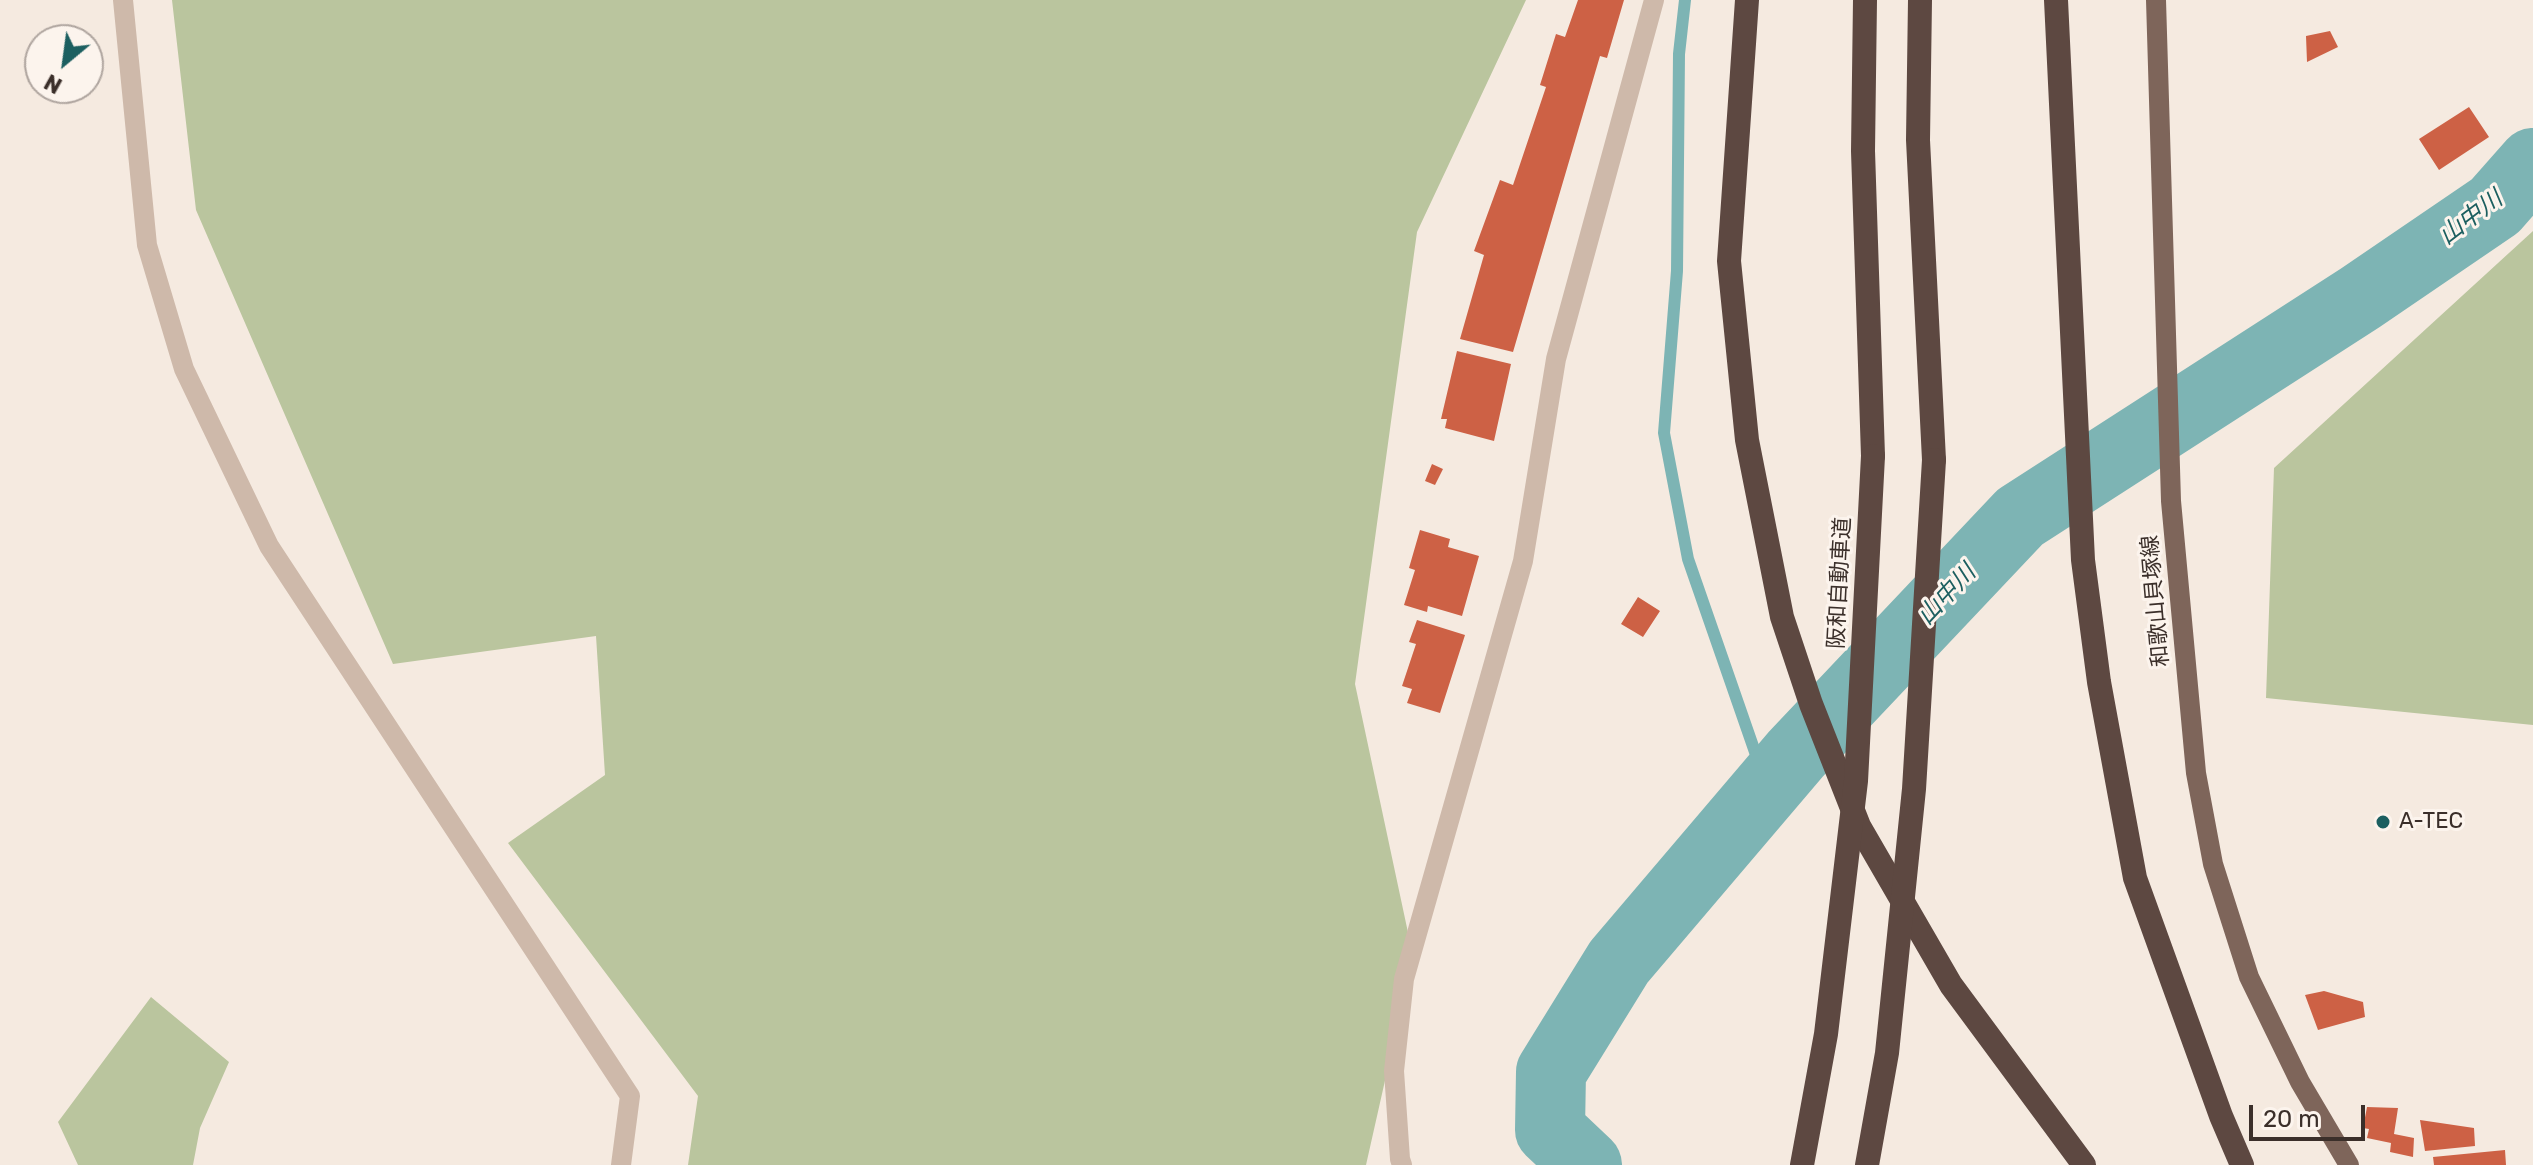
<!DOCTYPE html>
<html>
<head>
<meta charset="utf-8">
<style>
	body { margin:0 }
	#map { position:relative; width:2533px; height:1165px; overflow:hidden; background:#f5eae0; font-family:Rubik,sans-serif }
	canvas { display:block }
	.north { position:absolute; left:24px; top:24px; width:80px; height:80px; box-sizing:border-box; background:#fcf4ed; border:2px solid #afa59f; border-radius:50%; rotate:209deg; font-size:22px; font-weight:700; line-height:32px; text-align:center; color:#3b2f2a }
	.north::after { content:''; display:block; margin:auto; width:28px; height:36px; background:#1c5f60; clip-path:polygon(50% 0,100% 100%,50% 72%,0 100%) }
	.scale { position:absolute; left:2249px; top:1105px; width:116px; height:36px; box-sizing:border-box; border:4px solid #3b2f2a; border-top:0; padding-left:10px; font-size:24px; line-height:28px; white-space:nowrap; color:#3b2f2a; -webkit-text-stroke:6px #fcf4ed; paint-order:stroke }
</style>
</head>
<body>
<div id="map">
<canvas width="2533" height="1165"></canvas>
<div class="north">N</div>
<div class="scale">20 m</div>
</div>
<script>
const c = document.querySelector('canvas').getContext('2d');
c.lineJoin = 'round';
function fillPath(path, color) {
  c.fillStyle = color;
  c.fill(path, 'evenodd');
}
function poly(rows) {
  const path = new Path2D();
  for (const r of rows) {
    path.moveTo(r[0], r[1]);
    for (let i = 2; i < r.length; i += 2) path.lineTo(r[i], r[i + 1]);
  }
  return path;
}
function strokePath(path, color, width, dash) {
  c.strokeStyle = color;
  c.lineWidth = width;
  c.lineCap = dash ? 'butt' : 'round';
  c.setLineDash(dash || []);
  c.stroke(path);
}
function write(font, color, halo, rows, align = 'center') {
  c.font = font + ' Rubik,"Noto Sans JP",sans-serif';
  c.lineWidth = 6;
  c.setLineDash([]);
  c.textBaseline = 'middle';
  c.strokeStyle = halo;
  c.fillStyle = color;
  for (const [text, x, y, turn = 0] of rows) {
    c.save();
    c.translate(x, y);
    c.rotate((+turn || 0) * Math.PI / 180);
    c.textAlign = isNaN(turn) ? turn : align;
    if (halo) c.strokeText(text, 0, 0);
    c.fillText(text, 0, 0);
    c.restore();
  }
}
fillPath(poly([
	[172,0,1526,0,1417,232,1355,684,1413,956,1366,1165,688,1165,698,1096,508,843,605,775,596,636,393,664,196,210],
	[2533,231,2533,725,2266,698,2274,468],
	[151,997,229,1062,200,1128,193,1165,78,1165,58,1122]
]), '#bac59e');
strokePath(poly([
	[1685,0,1679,54,1677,271,1664,433,1688,559,1755,752,1770,783]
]), '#7db4b4', 12);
strokePath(poly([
	[1587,1165,1550,1130,1551,1072,1619,962,1796,754,2020,517,2360,298,2495,206,2533,163]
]), '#7db4b4', 70);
fillPath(poly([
	[1578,0,1624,0,1607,58,1600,56,1513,352,1460,339,1484,255,1474,251,1500,180,1513,185,1546,87,1540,85,1556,34,1565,37],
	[2330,31,2338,47,2307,62,2306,36],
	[2469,107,2489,137,2439,170,2419,139],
	[1457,351,1511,364,1494,441,1445,428,1447,419,1441,419],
	[1432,464,1443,469,1435,485,1425,481],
	[1420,530,1450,539,1448,547,1479,556,1462,616,1428,606,1427,612,1404,605,1415,570,1409,568],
	[1638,597,1660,611,1643,637,1621,624],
	[1417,620,1465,635,1440,713,1407,703,1412,689,1402,686,1416,644,1409,642],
	[2324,991,2363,1002,2365,1017,2318,1030,2305,995],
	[2367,1107,2398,1108,2394,1134,2414,1138,2413,1157,2390,1152,2391,1143,2367,1138,2369,1129,2363,1128],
	[2420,1120,2474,1128,2475,1146,2425,1151],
	[2505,1150,2506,1165,2434,1165,2433,1157]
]), '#cd6145');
strokePath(poly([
	[123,0,147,245,184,369,269,546,630,1096,621,1165],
	[1402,1165,1400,1159,1394,1071,1404,979,1523,561,1556,359,1654,0]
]), '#ceb9aa', 20);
strokePath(poly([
	[2156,0,2171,501,2196,773,2213,864,2249,977,2300,1082,2349,1165]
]), '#7e655a', 20);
strokePath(poly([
	[1747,0,1729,261,1747,440,1782,617,1811,704,1859,826,1951,985,2084,1165],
	[1865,0,1863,151,1873,456],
	[1920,0,1918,140,1934,460],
	[2056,0,2083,560,2099,682,2135,878,2221,1116,2242,1165]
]), '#5d4841', 24);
strokePath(poly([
	[1802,1165,1826,1034,1856,781,1873,456],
	[1867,1165,1887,1053,1914,789,1934,460]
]), '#5d4841', 24);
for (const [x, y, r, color] of [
	[2383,822,8,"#1c5f60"]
]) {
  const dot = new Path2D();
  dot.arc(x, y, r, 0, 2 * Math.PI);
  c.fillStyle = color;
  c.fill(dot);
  strokePath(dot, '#fcf4ed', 3);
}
write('22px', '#3b2f2a', '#fcf4ed', [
	["阪和自動車道",1840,583,-87],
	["和歌山貝塚線",2156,601,-95]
]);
write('22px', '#3b2f2a', '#fcf4ed', [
	["A-TEC",2399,822]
], 'left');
write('italic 24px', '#1c5f60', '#fcf4ed', [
	["山中川",2471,218,-37],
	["山中川",1947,595,-47]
]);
</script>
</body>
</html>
